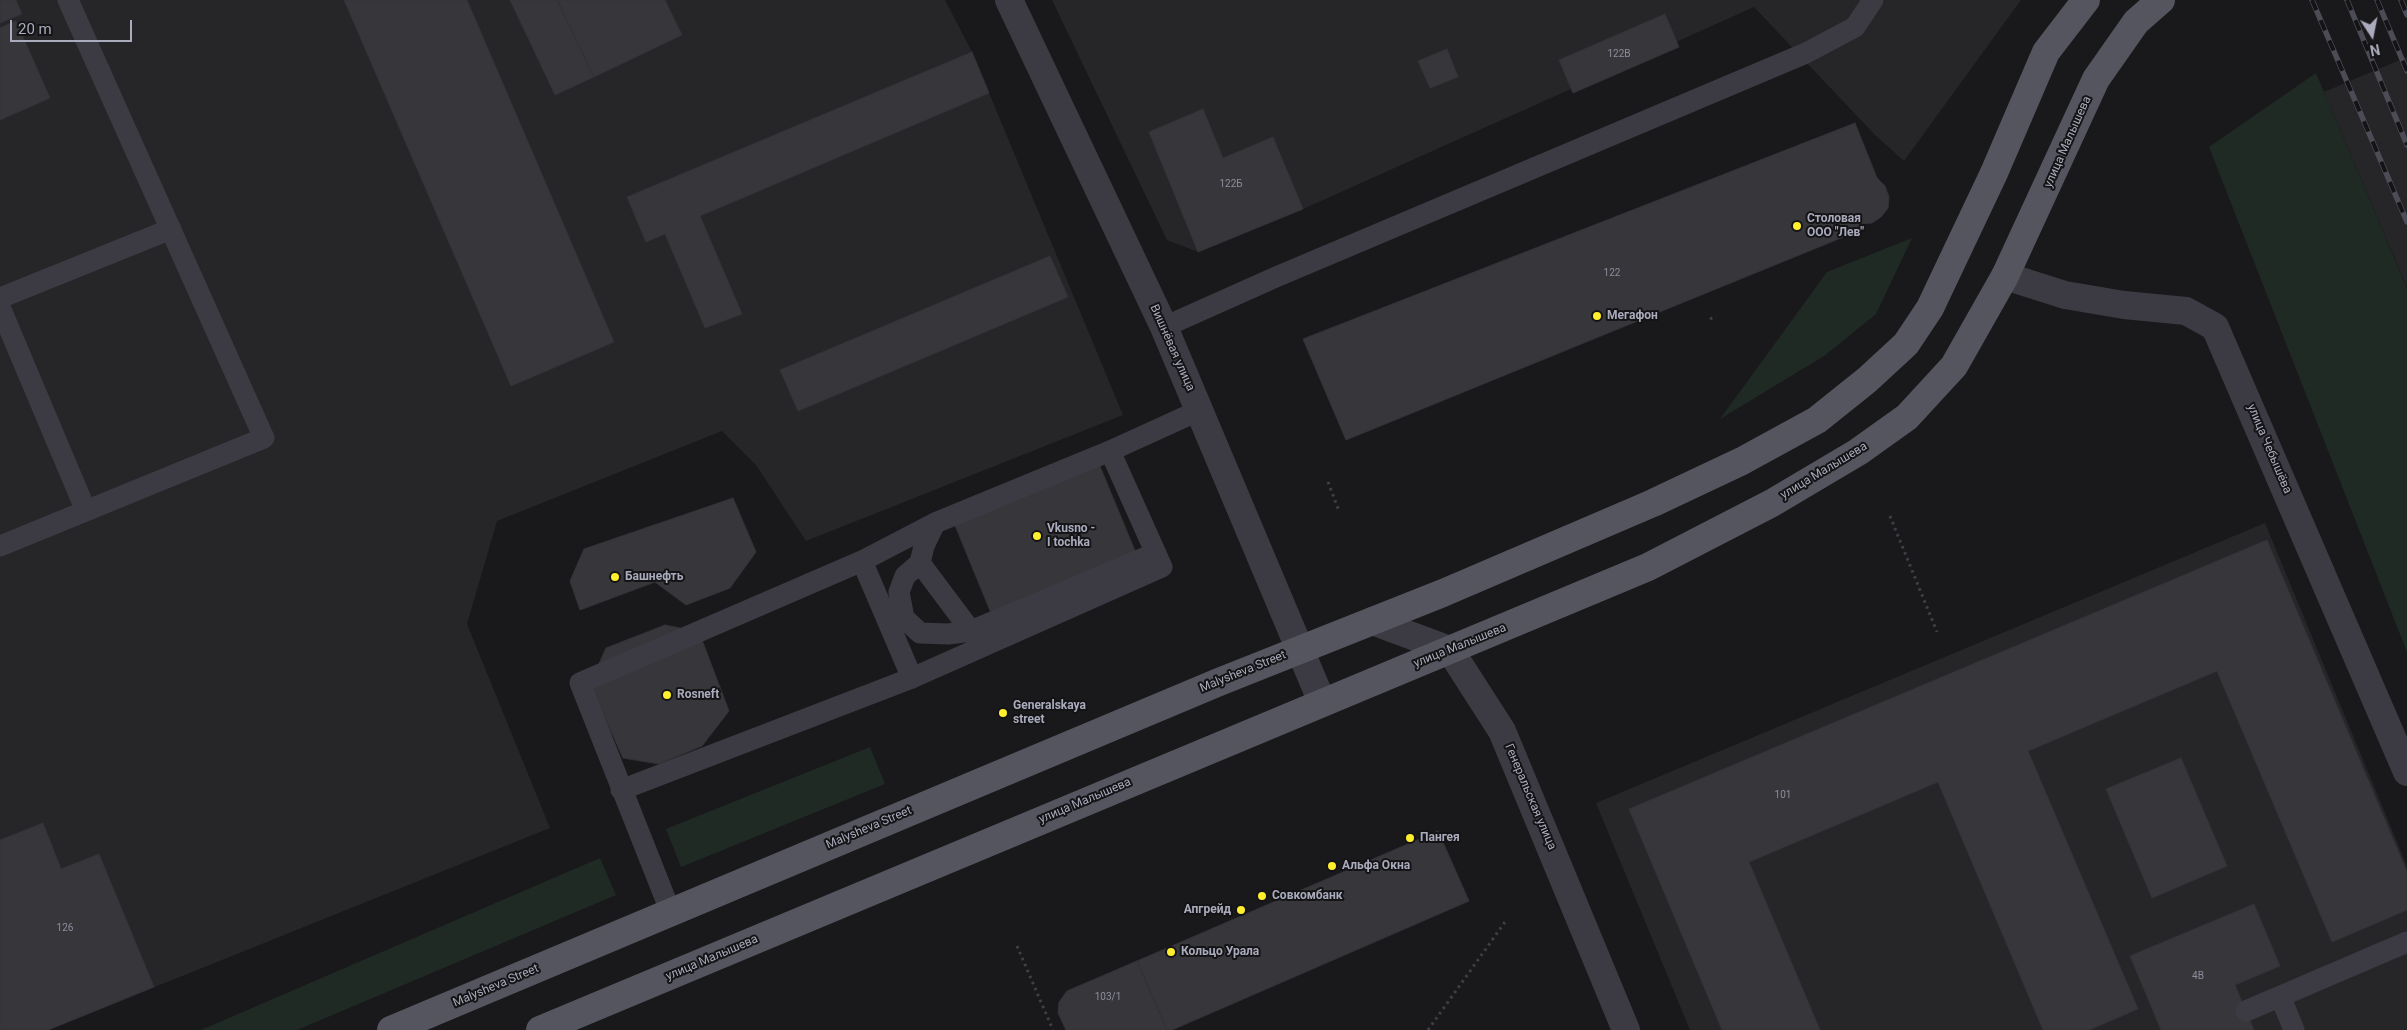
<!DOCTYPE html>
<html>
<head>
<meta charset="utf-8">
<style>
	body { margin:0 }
	#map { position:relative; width:2407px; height:1030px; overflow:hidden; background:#19191b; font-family:Roboto,sans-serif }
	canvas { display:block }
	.north { position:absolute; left:2347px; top:10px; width:50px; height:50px; -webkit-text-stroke:4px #141416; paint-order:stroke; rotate:169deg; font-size:14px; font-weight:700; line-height:20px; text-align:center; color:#aaabbc }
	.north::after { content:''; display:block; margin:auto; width:18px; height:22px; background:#aaabbc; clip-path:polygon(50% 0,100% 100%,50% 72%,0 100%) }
	.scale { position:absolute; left:10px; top:20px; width:122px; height:22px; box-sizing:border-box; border:2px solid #aaabbc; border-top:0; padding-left:6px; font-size:15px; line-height:18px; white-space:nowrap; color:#aaabbc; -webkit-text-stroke:4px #141416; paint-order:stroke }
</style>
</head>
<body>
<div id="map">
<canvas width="2407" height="1030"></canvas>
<div class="north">N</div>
<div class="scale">20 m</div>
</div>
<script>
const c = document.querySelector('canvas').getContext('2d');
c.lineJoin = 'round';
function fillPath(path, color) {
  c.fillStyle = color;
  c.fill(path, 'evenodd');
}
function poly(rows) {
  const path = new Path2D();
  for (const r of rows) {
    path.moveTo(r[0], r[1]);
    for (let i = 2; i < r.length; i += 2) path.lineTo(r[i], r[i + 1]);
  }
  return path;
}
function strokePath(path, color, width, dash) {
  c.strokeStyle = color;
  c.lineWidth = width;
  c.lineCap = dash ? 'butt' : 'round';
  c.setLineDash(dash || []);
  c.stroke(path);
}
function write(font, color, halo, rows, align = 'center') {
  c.font = font + ' Roboto,sans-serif';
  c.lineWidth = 4;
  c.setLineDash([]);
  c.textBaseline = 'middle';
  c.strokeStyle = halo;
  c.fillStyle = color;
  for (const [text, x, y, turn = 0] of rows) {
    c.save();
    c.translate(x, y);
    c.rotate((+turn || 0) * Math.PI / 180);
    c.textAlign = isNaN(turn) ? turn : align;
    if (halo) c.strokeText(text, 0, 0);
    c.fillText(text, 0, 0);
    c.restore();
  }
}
fillPath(poly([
	[0,0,945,0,972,52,1123,415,806,541,756,465,722,431,497,521,467,624,550,828,48,1030,0,1030],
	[1052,0,2021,0,1904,161,1874,134,1754,7,1303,209,1198,252,1167,240],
	[2407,57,2407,287,2324,92],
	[2265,523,2407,866,2407,1030,1690,1030,1596,803]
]), '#262528');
fillPath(poly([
	[2316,73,2407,288,2407,652,2209,147],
	[1912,238,1876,314,1824,356,1720,419,1827,272],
	[870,747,885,784,681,867,666,829],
	[600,858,616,895,297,1030,201,1030]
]), '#202a24');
const building = poly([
	[0,0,16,0,22,14,0,23,0,0],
	[344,0,467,0,614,342,511,386,344,0],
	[510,0,557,0,594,77,555,95,510,0],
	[557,0,665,0,682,35,594,77,557,0],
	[1665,14,1679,47,1573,93,1559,60,1665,14],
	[16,21,50,98,0,120,0,28,16,21],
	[1447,49,1458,77,1430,88,1418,61,1447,49],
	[972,52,989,93,700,216,742,314,705,328,665,234,646,242,627,197,972,52],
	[1203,109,1223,158,1273,137,1303,209,1198,252,1149,132,1203,109],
	[1855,123,1877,178,1885,186,1889,197,1888,208,1881,217,1872,223,1861,224,1863,229,1346,440,1303,339,1855,123],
	[1050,256,1068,297,798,411,780,370,1050,256],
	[1097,459,1138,558,993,618,952,518,1097,459],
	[733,498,756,552,730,588,686,605,655,582,580,610,570,581,584,549,733,498],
	[2267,540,2407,872,2407,910,2332,942,2217,671,2028,751,2138,1009,2089,1030,2043,1030,1938,782,1749,862,1820,1030,1722,1030,1629,809,2267,540],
	[665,625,699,632,729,711,702,746,659,764,623,758,590,684,606,648,665,625],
	[2181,758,2227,866,2152,898,2106,789,2181,758],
	[43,823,61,869,99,854,154,987,48,1030,0,1030,0,840,43,823],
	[1438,831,1469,901,1172,1030,1167,1030,1137,961,1438,831],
	[2254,904,2280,966,2235,985,2254,1030,2161,1030,2130,956,2254,904],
	[1137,961,1167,1030,1066,1030,1058,1013,1059,1002,1067,991,1137,961]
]);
fillPath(building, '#37363a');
strokePath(building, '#343238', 1);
strokePath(poly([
	[1710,319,1716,316],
	[1328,482,1339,511],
	[1890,516,1937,632],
	[1017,946,1053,1030],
	[1428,1030,1505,922]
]), '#3f3f48', 3, [2.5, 4]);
strokePath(poly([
	[0,298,171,229],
	[0,307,86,511],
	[1164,327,1276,277,1806,53,1855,27,1873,0],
	[935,523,924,546,920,563,971,631,1156,553],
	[0,546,264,438,68,0],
	[862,561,912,678],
	[920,563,905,576,899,592,904,618,920,633,948,634,971,631],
	[621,790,912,678,1162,567,1110,451],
	[671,913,580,683,862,561,935,523,1110,451,1200,410],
	[2281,998,2294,1030],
	[2246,1011,2407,942]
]), '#3c3b43', 21);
strokePath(poly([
	[1009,0,1164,327,1322,702],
	[2005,276,2065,295,2124,305,2186,311,2215,327,2407,772],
	[1372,621,1450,650,1502,731,1626,1030]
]), '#3c3b43', 28);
strokePath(poly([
	[391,1030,1219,682,1443,593,1653,503,1742,461,1817,420,1867,380,1906,344,1930,308,1994,173,2046,52,2086,0],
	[540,1030,1648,567,1772,503,1858,452,1907,417,1954,366,2005,276,2096,79,2136,22,2161,0]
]), '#555560', 28);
const rail = poly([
	[2312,0,2407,222],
	[2347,0,2407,145],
	[2377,0,2407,71],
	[2401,0,2407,15]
]);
strokePath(rail, '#4c4c56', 5.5);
strokePath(rail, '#141416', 4, [11]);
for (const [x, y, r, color] of [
	[1797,226,5,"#ffef2d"],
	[1597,316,5,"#ffef2d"],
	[1037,536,5,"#ffef2d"],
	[615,577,5,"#ffef2d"],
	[667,695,5,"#ffef2d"],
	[1003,713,5,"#ffef2d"],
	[1410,838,5,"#ffef2d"],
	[1332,866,5,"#ffef2d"],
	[1262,896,5,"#ffef2d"],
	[1241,910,5,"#ffef2d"],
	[1171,952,5,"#ffef2d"]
]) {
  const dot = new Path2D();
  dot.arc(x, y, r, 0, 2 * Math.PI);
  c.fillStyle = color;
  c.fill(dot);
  strokePath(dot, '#141416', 2);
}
write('10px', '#8d8e9c', null, [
	["122В",1619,54],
	["122Б",1231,184],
	["122",1612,273],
	["101",1783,795],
	["126",65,928],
	["4В",2198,976],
	["103/1",1108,997]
]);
write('12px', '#aaabbc', '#141416', [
	["улица Малышева",2068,142,-66],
	["Вишнёвая улица",1172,348,66],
	["улица Чебышёва",2269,449,67],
	["улица Малышева",1824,471,-31],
	["улица Малышева",1460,646,-22],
	["Malysheva Street",1243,672,-22],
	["Генеральская улица",1530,797,67],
	["улица Малышева",1085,801,-23],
	["Malysheva Street",869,828,-23],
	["улица Малышева",712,958,-23],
	["Malysheva Street",496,986,-23]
]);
write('bold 12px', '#aaabbc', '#141416', [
	["Столовая",1807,219],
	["ООО \"Лев\"",1807,233],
	["Мегафон",1607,316],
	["Vkusno -",1047,529],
	["I tochka",1047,543],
	["Башнефть",625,577],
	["Rosneft",677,695],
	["Generalskaya",1013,706],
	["street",1013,720],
	["Пангея",1420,838],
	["Альфа Окна",1342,866],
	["Совкомбанк",1272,896],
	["Апгрейд",1231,910,"right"],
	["Кольцо Урала",1181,952]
], 'left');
</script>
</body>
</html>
